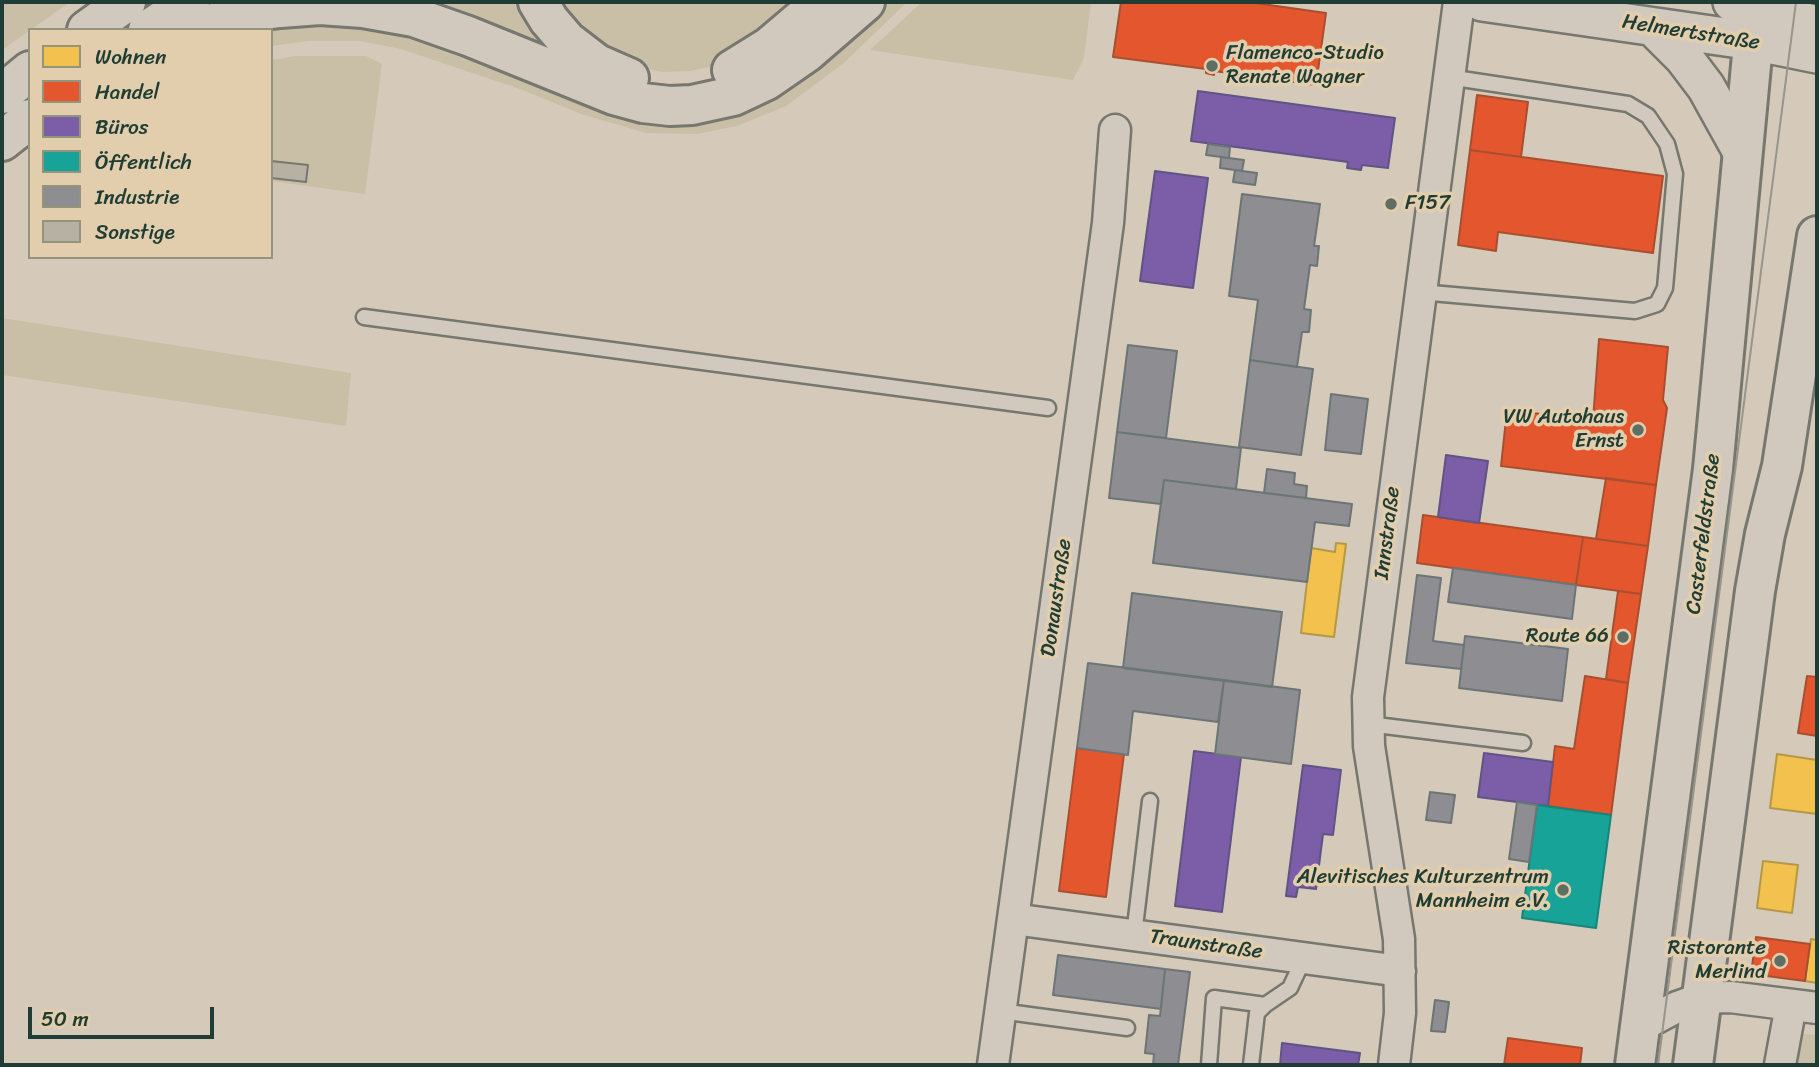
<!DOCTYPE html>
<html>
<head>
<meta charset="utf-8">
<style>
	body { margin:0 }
	#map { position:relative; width:1819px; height:1067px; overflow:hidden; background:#d5cab9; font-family:Sriracha,sans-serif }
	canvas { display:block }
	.frame { position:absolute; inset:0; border:4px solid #1f3d34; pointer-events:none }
	.legend { position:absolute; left:28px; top:28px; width:245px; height:231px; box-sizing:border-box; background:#e2ceac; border:2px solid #94947c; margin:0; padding:9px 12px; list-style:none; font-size:21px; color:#1f3d34 }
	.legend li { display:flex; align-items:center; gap:14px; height:35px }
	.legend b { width:35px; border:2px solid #94947c }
	.scale { position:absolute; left:28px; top:1007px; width:186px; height:32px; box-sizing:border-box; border:4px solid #1f3d34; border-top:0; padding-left:9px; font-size:21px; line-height:24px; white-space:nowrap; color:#1f3d34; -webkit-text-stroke:5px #e2ceac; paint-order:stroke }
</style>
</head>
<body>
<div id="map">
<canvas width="1819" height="1067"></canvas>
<div class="frame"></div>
<ul class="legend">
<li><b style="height:19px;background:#f2c14e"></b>Wohnen</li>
<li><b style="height:19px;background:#e4572e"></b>Handel</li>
<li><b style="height:19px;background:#7b5ea7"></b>Büros</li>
<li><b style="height:19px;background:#17a398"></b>Öffentlich</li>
<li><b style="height:19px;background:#8d8d92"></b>Industrie</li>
<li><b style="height:19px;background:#b7b1a4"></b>Sonstige</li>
</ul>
<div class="scale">50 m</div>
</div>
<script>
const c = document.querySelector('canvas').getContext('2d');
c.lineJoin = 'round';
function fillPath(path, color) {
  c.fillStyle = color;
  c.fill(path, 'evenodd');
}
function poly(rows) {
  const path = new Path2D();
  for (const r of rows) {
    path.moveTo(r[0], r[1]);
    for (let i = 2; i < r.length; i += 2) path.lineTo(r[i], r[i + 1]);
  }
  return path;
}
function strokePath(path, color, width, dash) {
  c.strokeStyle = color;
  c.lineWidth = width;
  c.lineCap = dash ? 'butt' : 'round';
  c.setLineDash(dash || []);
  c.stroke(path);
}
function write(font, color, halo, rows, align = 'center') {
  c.font = font + ' Sriracha,sans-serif';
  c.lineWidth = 7;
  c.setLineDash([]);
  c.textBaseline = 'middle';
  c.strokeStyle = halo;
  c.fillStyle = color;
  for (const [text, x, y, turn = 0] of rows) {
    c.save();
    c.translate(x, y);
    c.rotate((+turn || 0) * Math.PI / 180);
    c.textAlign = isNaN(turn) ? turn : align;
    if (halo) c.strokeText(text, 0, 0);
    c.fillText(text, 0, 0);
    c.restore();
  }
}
fillPath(poly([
	[2,2,70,2,2,50],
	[433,2,524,2,561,52,506,28],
	[548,2,808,2,717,65,691,71,663,72,618,62],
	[874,2,907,2,844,63,786,106,737,126,697,134,646,133,581,114,520,89,401,49,360,41,308,41,271,46,271,30,223,30,365,18,651,112],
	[922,2,1091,2,1084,58,1073,80,870,50],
	[296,56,366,56,382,64,365,194,271,181,271,60],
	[2,318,351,373,346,426,2,375],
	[1801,1034,1817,1035,1817,1065,1795,1065]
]), '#c9bea6');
const homes = poly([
	[1336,543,1346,544,1334,637,1301,633,1311,548,1335,552,1336,543],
	[1777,754,1817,760,1817,814,1770,808,1777,754],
	[1763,861,1798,865,1792,913,1757,908,1763,861],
	[1811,939,1817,940,1817,983,1805,981,1811,939]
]);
fillPath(homes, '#f2c14e');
strokePath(homes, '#b39946', 2);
const shops = poly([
	[1121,2,1248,2,1326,13,1316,85,1214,71,1214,75,1206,73,1206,69,1113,57,1121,2],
	[1477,95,1528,102,1521,157,1470,150,1477,95],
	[1470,150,1663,176,1653,253,1498,232,1496,251,1458,245,1470,150],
	[1599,339,1668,347,1663,400,1667,408,1656,485,1501,466,1507,410,1593,420,1599,339],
	[1606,478,1656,485,1648,546,1596,539,1606,478],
	[1423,515,1583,537,1576,585,1417,563,1423,515],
	[1583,537,1648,546,1641,594,1576,585,1583,537],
	[1618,591,1641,594,1628,683,1606,679,1618,591],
	[1585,676,1628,683,1611,815,1548,806,1555,746,1574,749,1585,676],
	[1807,676,1817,677,1817,736,1798,733,1807,676],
	[1077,748,1124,754,1106,897,1059,891,1077,748],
	[1756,937,1810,944,1805,981,1751,974,1756,937],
	[1508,1038,1582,1048,1580,1065,1504,1065,1508,1038]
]);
fillPath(shops, '#e4572e');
strokePath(shops, '#a94f30', 2);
const offices = poly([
	[1198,91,1395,118,1388,168,1362,165,1361,170,1347,168,1348,162,1191,141,1198,91],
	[1155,171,1208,178,1193,288,1140,281,1155,171],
	[1446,455,1488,461,1479,523,1438,517,1446,455],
	[1194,751,1241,757,1222,912,1175,906,1194,751],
	[1484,753,1553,762,1548,806,1478,797,1484,753],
	[1303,765,1341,770,1333,835,1323,834,1316,889,1298,887,1296,897,1286,896,1303,765],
	[1282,1043,1360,1053,1358,1065,1280,1065,1282,1043]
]);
fillPath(offices, '#7b5ea7');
strokePath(offices, '#5f5484', 2);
const public = poly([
	[1537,805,1611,815,1596,928,1522,918,1537,805]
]);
fillPath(public, '#17a398');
strokePath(public, '#19847a', 2);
const industry = poly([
	[1208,144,1230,147,1229,158,1206,155,1208,144],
	[1221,157,1244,160,1242,171,1220,168,1221,157],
	[1235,170,1257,173,1255,185,1233,182,1235,170],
	[1242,194,1320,204,1314,246,1319,246,1317,266,1310,265,1304,309,1311,310,1309,332,1302,332,1297,367,1250,360,1258,300,1229,296,1242,194],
	[1128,345,1177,351,1166,438,1117,432,1128,345],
	[1250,360,1313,369,1301,455,1239,447,1250,360],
	[1331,394,1368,399,1361,454,1325,450,1331,394],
	[1117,432,1241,448,1236,489,1164,480,1161,504,1109,498,1117,432],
	[1267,469,1295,473,1294,484,1307,486,1306,498,1264,493,1267,469],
	[1164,480,1352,504,1349,526,1315,522,1307,582,1153,563,1164,480],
	[1453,568,1576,585,1572,619,1448,602,1453,568],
	[1417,575,1441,578,1433,641,1464,645,1461,669,1406,663,1417,575],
	[1132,593,1282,612,1272,687,1123,668,1132,593],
	[1465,636,1568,649,1562,701,1459,688,1465,636],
	[1088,663,1224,680,1218,722,1133,711,1128,755,1077,748,1088,663],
	[1224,680,1300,690,1291,764,1215,754,1224,680],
	[1430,792,1455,795,1451,823,1426,820,1430,792],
	[1517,802,1537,805,1529,862,1509,859,1517,802],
	[1058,955,1165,969,1161,1009,1053,995,1058,955],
	[1165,969,1190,972,1178,1065,1153,1065,1154,1054,1145,1053,1149,1015,1160,1016,1165,969],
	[1435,1000,1449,1002,1445,1032,1431,1031,1435,1000]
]);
fillPath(industry, '#8d8d92');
strokePath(industry, '#6c7576', 2);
const building = poly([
	[271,161,308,165,306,182,271,178,271,161]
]);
fillPath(building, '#b7b1a4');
strokePath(building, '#76776e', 2);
const service = poly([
	[1420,292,1635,311,1657,304,1665,288,1675,174,1667,144,1648,116,1628,104,1448,77],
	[364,317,1048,408],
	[1368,724,1523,743],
	[1134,935,1150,801],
	[1000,1011,1127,1028],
	[1209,1065,1214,998,1265,1005],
	[1251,1065,1257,1013,1265,1005,1290,988,1304,958]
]);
const minor = poly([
	[1013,919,1400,971],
	[1641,1026,1677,1007,1702,998,1730,997,1817,1008],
	[993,1065,1108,223,1115,130],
	[1394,1065,1400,1013,1399,939,1369,746,1368,697,1459,2],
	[1780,1065,1791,1005]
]);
const tertiary = poly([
	[1482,2,1753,41,1817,54],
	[1732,2,1817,25],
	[1653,27,1684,58,1706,87,1741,150]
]);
const primary = poly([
	[1635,1065,1713,469,1757,2],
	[1693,1065,1755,591,1765,534,1782,466,1817,236]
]);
const trunk = poly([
	[538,2,549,20,567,41,597,64,629,78],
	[87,30,126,2],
	[148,30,190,2],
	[192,30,248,12,280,8,320,5,363,8,414,17,468,36,614,95,643,103,670,106,692,105,733,96,767,80,806,53,865,2],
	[732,70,769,47,822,2],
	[2,94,30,71],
	[2,141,30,119]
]);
strokePath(service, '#76776e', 19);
strokePath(minor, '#76776e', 35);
strokePath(tertiary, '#76776e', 42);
strokePath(primary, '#76776e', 44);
strokePath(trunk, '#76776e', 44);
strokePath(service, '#d1c9bd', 14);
strokePath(minor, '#d1c9bd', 30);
strokePath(tertiary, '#d1c9bd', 37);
strokePath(primary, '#d1c9bd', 38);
strokePath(trunk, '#d1c9bd', 38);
strokePath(poly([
	[1658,1065,1796,2]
]), '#97958c', 2);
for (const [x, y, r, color] of [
	[1212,66,7,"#5f6e63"],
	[1391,204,7,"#5f6e63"],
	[1638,430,7,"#5f6e63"],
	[1623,637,7,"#5f6e63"],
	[1563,890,7,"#5f6e63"],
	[1780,961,7,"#5f6e63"]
]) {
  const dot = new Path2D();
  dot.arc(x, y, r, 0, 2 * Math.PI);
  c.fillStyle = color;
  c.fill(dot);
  strokePath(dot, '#e2ceac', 2.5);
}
write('21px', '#1f3d34', '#e2ceac', [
	["Helmertstraße",1691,33,9],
	["Innstraße",1388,533,-83],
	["Casterfeldstraße",1704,534,-83],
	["Donaustraße",1057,598,-82],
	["Traunstraße",1206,945,8]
]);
write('21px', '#1f3d34', '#e2ceac', [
	["Flamenco-Studio",1226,54,"left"],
	["Renate Wagner",1226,78,"left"],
	["F157",1405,204,"left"],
	["VW Autohaus",1624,418],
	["Ernst",1624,442],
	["Route 66",1609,637],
	["Alevitisches Kulturzentrum",1549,878],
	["Mannheim e.V.",1549,902],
	["Ristorante",1766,949],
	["Merlind",1766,973]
], 'right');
</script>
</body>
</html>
